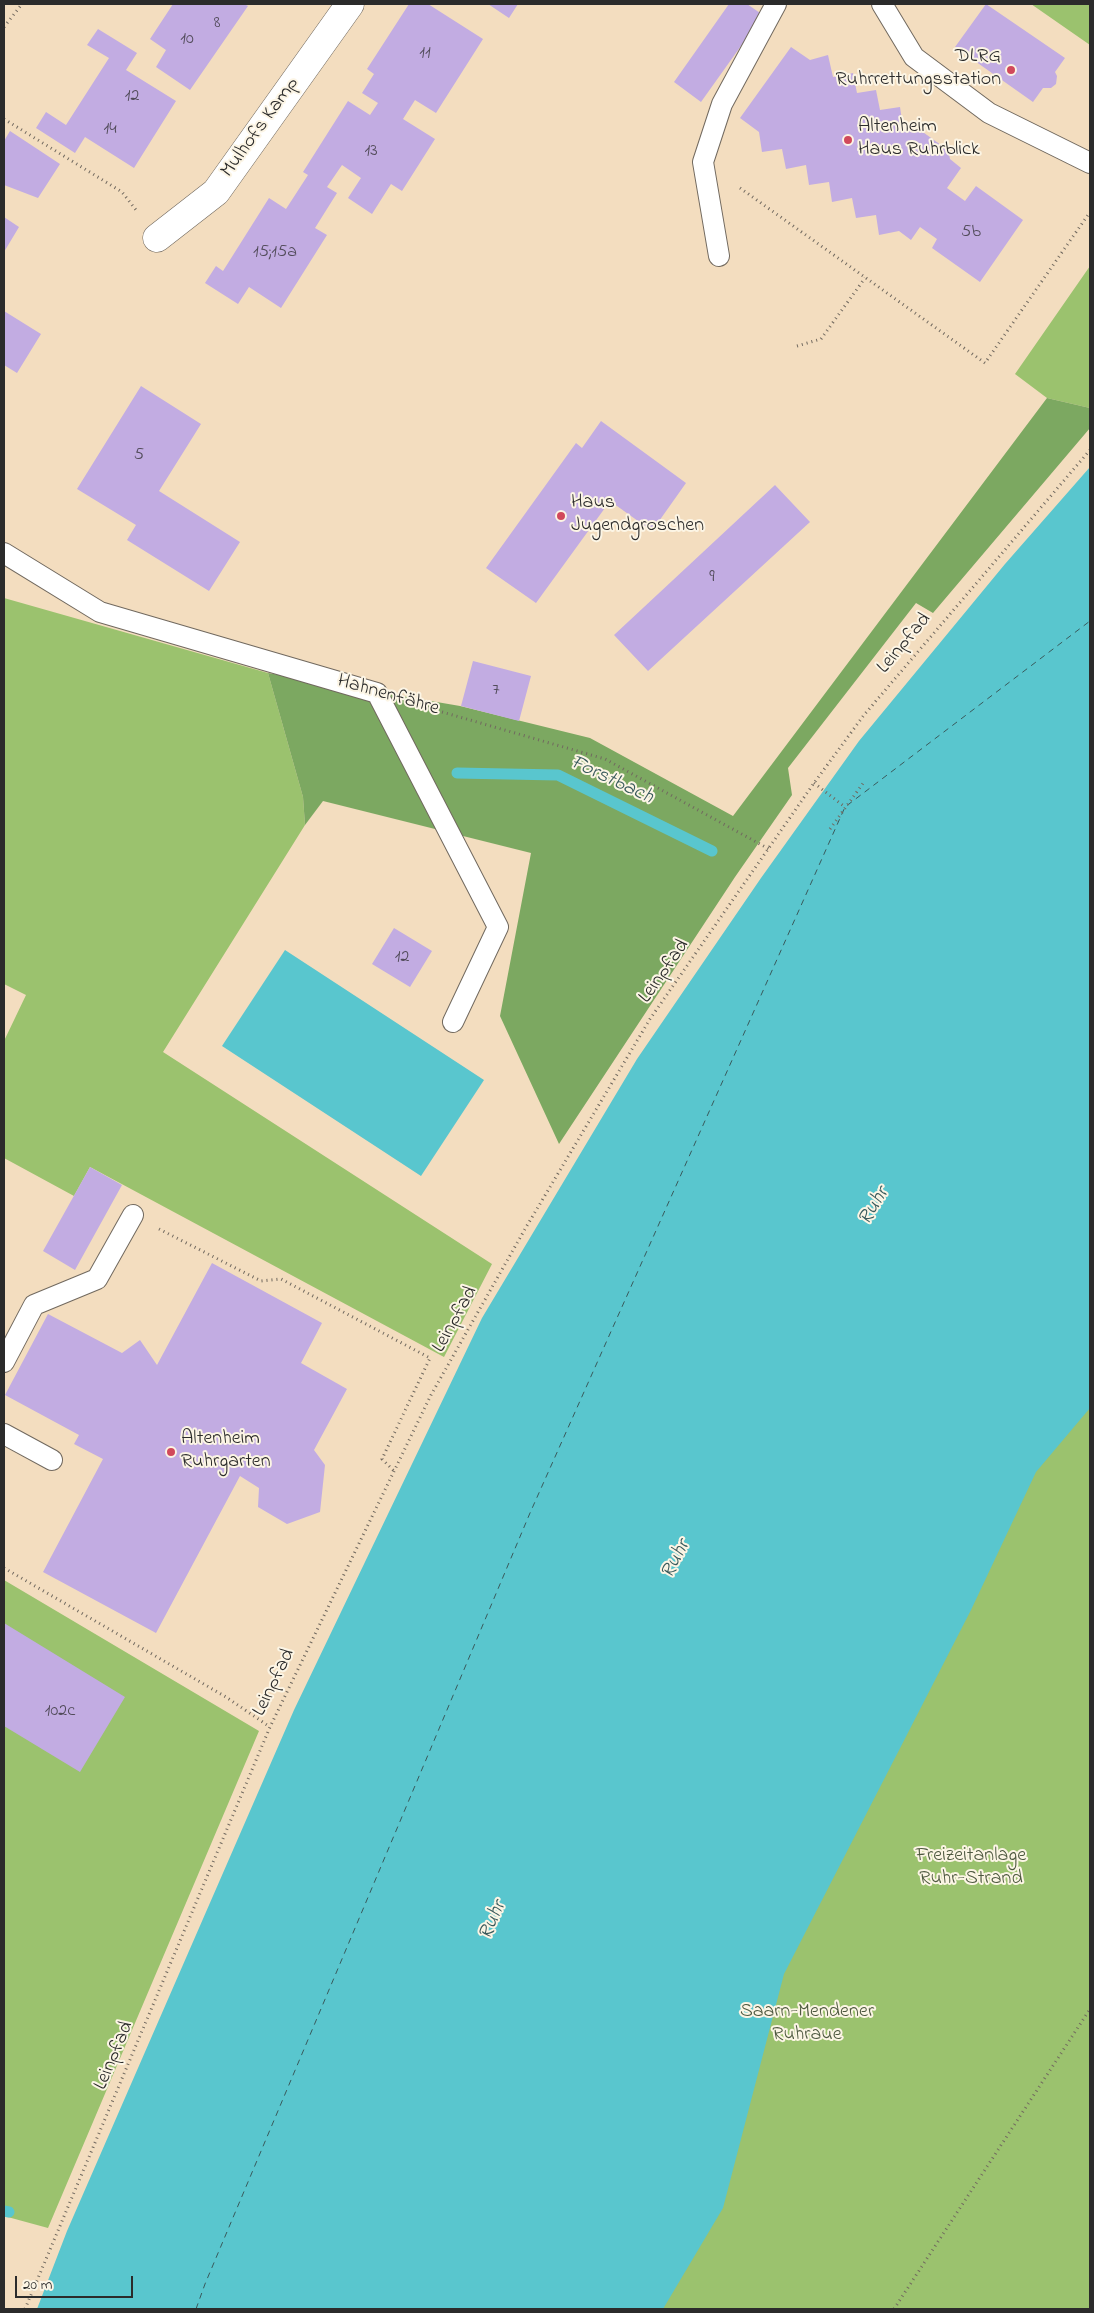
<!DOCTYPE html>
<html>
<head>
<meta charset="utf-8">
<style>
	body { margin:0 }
	#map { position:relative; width:1094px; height:2313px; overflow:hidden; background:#f3ddbf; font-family:"Indie Flower",sans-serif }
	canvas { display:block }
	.frame { position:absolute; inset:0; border:5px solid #2b2b2b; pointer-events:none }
	.scale { position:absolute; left:15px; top:2276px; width:118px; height:22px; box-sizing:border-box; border:2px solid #2b2b2b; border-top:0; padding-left:6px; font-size:15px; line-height:18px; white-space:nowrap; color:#2b2b2b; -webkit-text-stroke:4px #fcf5e5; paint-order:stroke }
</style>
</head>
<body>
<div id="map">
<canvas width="1094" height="2313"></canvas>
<div class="frame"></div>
<div class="scale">20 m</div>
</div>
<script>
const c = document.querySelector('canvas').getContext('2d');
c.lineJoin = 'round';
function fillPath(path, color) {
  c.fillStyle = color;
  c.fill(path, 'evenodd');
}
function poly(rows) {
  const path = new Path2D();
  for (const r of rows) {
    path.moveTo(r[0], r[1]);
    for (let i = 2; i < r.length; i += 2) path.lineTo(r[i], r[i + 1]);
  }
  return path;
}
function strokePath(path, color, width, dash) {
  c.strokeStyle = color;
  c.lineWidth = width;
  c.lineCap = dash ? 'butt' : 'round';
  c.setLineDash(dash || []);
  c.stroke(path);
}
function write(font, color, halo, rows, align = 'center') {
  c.font = font + ' "Indie Flower",sans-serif';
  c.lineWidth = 4;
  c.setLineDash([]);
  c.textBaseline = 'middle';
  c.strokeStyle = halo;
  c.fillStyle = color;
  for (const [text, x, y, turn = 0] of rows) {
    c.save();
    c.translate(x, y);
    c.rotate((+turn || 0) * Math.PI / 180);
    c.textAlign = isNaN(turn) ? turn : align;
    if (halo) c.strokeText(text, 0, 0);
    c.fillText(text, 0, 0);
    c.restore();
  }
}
fillPath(poly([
	[1031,4,1090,4,1090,45],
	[1090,266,1090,408,1047,398,1015,374],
	[4,598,268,673,303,797,305,825,163,1052,492,1264,444,1357,90,1167,74,1196,4,1158,4,1041,26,995,4,984],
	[1090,956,1090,2309,358,2309],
	[4,1580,259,1731,48,2228,4,2216]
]), '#9bc26e');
fillPath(poly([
	[1047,398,1090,408,1090,428,933,613,916,603,788,768,792,795,735,877,559,1144,500,1016,531,853,323,801,305,825,303,797,268,673,460,706,590,738,733,816]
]), '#7ca861');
fillPath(poly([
	[1090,467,1090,1408,1036,1472,971,1610,784,1974,723,2208,663,2309,37,2309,67,2231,294,1710,482,1318,637,1059,761,878,859,741,1005,564],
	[285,950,484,1080,421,1176,222,1046]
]), '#59c6ce');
strokePath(poly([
	[457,773,558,775,712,851],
	[4,2211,9,2212]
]), '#59c6ce', 11);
strokePath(poly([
	[196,2309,205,2284,530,1513,845,807,1090,621]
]), '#395a5c', 1, [6, 5]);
fillPath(poly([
	[173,4,244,4,248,6,190,90,156,67,166,50,150,39],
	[409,4,428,4,483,39,436,113,415,100,403,119,435,139,402,191,391,184,372,214,348,198,361,178,342,165,327,187,337,193,315,228,327,235,281,308,249,287,238,304,205,283,216,266,223,271,269,198,286,209,308,175,303,172,348,101,370,115,378,103,362,93,374,74,367,69],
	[488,4,518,4,509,18],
	[729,4,747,4,763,15,701,102,674,82],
	[986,4,1065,58,1055,72,1057,76,1056,84,1051,88,1043,88,1033,102,955,47],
	[98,29,137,53,126,70,176,101,134,168,85,137,75,153,36,128,46,112,66,125,109,58,87,45],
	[791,47,810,60,828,55,833,77,853,73,857,93,876,90,880,110,900,107,903,127,913,125,948,150,950,159,961,168,947,188,965,201,976,186,1023,220,980,282,932,248,937,239,920,227,911,240,899,231,879,235,876,215,856,218,852,198,832,202,829,182,809,185,806,165,786,169,782,149,762,152,759,132,740,118],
	[10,131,60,164,38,198,4,185,4,141],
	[4,217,19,227,4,252],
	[4,311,41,334,17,373,4,365],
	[141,386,201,424,159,491,240,542,209,591,127,540,136,525,77,489],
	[601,421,686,483,652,531,610,501,536,603,486,568,576,443,582,448],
	[775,485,810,522,648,671,614,635],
	[473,661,531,676,519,721,461,706],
	[394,928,432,951,410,987,372,964],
	[90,1167,122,1185,75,1270,43,1251],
	[212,1263,322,1323,301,1363,347,1389,314,1450,325,1465,320,1512,287,1524,258,1507,259,1488,240,1476,156,1633,43,1572,103,1459,74,1444,79,1435,5,1395,48,1314,122,1353,140,1340,157,1365],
	[4,1623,125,1697,80,1772,4,1726]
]), '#c2ace2');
const lane = poly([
	[882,4,914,57,989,113,1090,163],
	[719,256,703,162,722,104,776,4],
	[4,553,100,612,377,693,498,927,453,1022],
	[4,1362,34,1305,97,1279,133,1215],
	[4,1434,52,1460]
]);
const street = poly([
	[157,238,216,192,350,4]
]);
strokePath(lane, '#71695f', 22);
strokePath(street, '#71695f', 29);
strokePath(poly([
	[4,27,22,4],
	[4,119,122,192,136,210],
	[740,188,985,363,1090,212],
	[797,346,821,339,865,278],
	[418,705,605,759,769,849],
	[814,783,845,807],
	[830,829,864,782],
	[159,1229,261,1281,281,1279,430,1358,382,1459,394,1471],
	[4,1568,226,1697,270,1727],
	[25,2309,270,1727,431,1395,525,1229,650,1019,814,783,864,715,1090,450],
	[894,2309,1090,2009]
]), '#71695f', 3, [1, 4]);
strokePath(lane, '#fff', 20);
strokePath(street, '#fff', 28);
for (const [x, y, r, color] of [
	[1011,70,5,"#d1495b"],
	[848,140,5,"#d1495b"],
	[561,516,5,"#d1495b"],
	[171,1452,5,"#d1495b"]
]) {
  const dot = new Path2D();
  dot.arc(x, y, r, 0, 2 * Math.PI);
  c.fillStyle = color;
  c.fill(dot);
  strokePath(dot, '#fcf5e5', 2);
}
write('18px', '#514b59', null, [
	["8",217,24],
	["10",187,40],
	["11",425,54],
	["12",132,97],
	["14",110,130],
	["13",371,152],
	["5b",971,233],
	["15;15a",275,253],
	["5",139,456],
	["9",712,578],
	["7",496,691],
	["12",402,958],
	["102c",60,1712]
]);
write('20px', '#2b2b2b', '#fcf5e5', [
	["DLRG",1001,58,"right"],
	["Ruhrrettungsstation",1001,81,"right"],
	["Altenheim",858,128],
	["Haus Ruhrblick",858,151],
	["Haus",571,504],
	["Jugendgroschen",571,527],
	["Altenheim",181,1440],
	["Ruhrgarten",181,1463]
], 'left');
write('20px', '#2b2b2b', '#fcf5e5', [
	["Mulhofs Kamp",261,128,-54],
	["Leinpfad",905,644,-50],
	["Hahnenfähre",388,696,16],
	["Leinpfad",665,972,-55],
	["Leinpfad",456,1320,-61],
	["Leinpfad",275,1683,-64],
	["Leinpfad",115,2056,-67]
]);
write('20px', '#4d583f', '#fcf5e5', [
	["Freizeitanlage",971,1857],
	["Ruhr-Strand",971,1880],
	["Saarn-Mendener",807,2013],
	["Ruhraue",807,2036]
]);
write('italic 21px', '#395a5c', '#fcf5e5', [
	["Forstbach",611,781,25],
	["Ruhr",875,1207,-59],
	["Ruhr",677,1560,-63],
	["Ruhr",494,1921,-67]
]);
</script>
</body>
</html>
